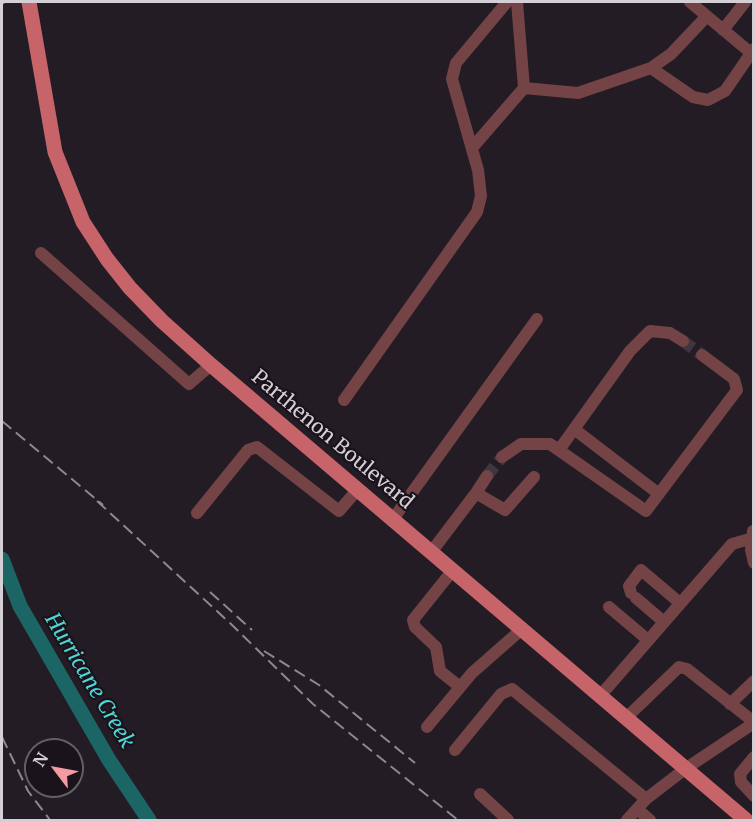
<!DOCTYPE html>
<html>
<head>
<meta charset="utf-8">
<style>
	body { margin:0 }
	#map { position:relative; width:755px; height:822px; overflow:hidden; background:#231c25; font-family:Merriweather,serif }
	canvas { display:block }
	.frame { position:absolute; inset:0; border:3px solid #d4cfd5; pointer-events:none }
	.north { position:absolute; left:24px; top:738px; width:60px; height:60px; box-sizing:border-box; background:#1a131b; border:2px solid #645e65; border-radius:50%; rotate:302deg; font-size:16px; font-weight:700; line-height:24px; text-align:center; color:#d4cfd5 }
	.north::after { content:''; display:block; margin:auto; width:21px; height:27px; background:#f49aa2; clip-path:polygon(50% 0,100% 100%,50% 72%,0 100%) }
</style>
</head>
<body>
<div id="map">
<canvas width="755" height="822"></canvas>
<div class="frame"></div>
<div class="north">N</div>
</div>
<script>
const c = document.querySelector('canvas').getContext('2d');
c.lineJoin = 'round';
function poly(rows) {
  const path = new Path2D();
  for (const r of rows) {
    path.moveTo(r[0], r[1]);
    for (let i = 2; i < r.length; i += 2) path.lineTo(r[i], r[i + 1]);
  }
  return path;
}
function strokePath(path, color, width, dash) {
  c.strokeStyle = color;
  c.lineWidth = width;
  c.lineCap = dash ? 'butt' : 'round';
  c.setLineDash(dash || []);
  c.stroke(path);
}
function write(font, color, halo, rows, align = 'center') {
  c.font = font + ' Merriweather,serif';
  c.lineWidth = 4.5;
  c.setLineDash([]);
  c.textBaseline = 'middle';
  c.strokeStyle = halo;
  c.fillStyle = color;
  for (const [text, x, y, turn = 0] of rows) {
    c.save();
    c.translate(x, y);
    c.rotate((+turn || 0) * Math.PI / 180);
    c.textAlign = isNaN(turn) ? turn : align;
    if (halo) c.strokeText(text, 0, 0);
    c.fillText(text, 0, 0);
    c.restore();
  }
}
strokePath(poly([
	[2,559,20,606,109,760,149,820]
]), '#1c6565', 15);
strokePath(poly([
	[683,341,702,355],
	[487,476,502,457]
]), '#3e373f', 12, [12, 6]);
strokePath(poly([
	[690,2,751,53],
	[723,30,745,2],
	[651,68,671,54,707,16],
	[524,88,578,93,651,68,693,97,708,100,725,91,754,49],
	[472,148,524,88,517,2],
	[41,253,189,384,211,365],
	[344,400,477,212,481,196,478,170,452,79,456,63,507,2],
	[574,429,659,494],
	[559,450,630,351,650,331,670,333,683,341],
	[502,457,521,444,550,444,646,511,737,390,734,379,702,355],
	[476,493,487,476],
	[197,513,248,450,257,447,339,511,358,489],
	[393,519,537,319],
	[753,531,751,550,754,563],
	[432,551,476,493,505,510,534,477],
	[453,570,413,620,415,627,436,647,440,671,460,687],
	[631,593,629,586,641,570,680,603],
	[636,598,664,622],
	[609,607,648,640],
	[600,696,732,544,753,538],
	[730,704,754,681],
	[626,718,679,667,687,669,754,722],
	[427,727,472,673,522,629],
	[455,750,501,694,512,689,646,799],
	[754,757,740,774,741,782,754,796],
	[480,794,508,820],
	[637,809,650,820],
	[627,820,646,799,685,769,754,723]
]), '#734345', 12);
strokePath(poly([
	[29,2,55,152,83,222,107,259,130,288,162,321,211,365,746,820]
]), '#c6646a', 15);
strokePath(poly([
	[2,4,5,2],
	[2,421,103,505],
	[97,501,231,624,313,704,458,820],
	[210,592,252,630],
	[264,651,319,685,415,763],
	[2,737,28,791,50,820],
	[2,792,2,820]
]), '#8e8890', 2, [12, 6]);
write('20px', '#d4cfd5', '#1a131b', [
	["Parthenon Boulevard",332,440,40]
]);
write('italic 21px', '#4ed7d7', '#1a131b', [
	["Hurricane Creek",89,681,59]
]);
</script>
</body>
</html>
